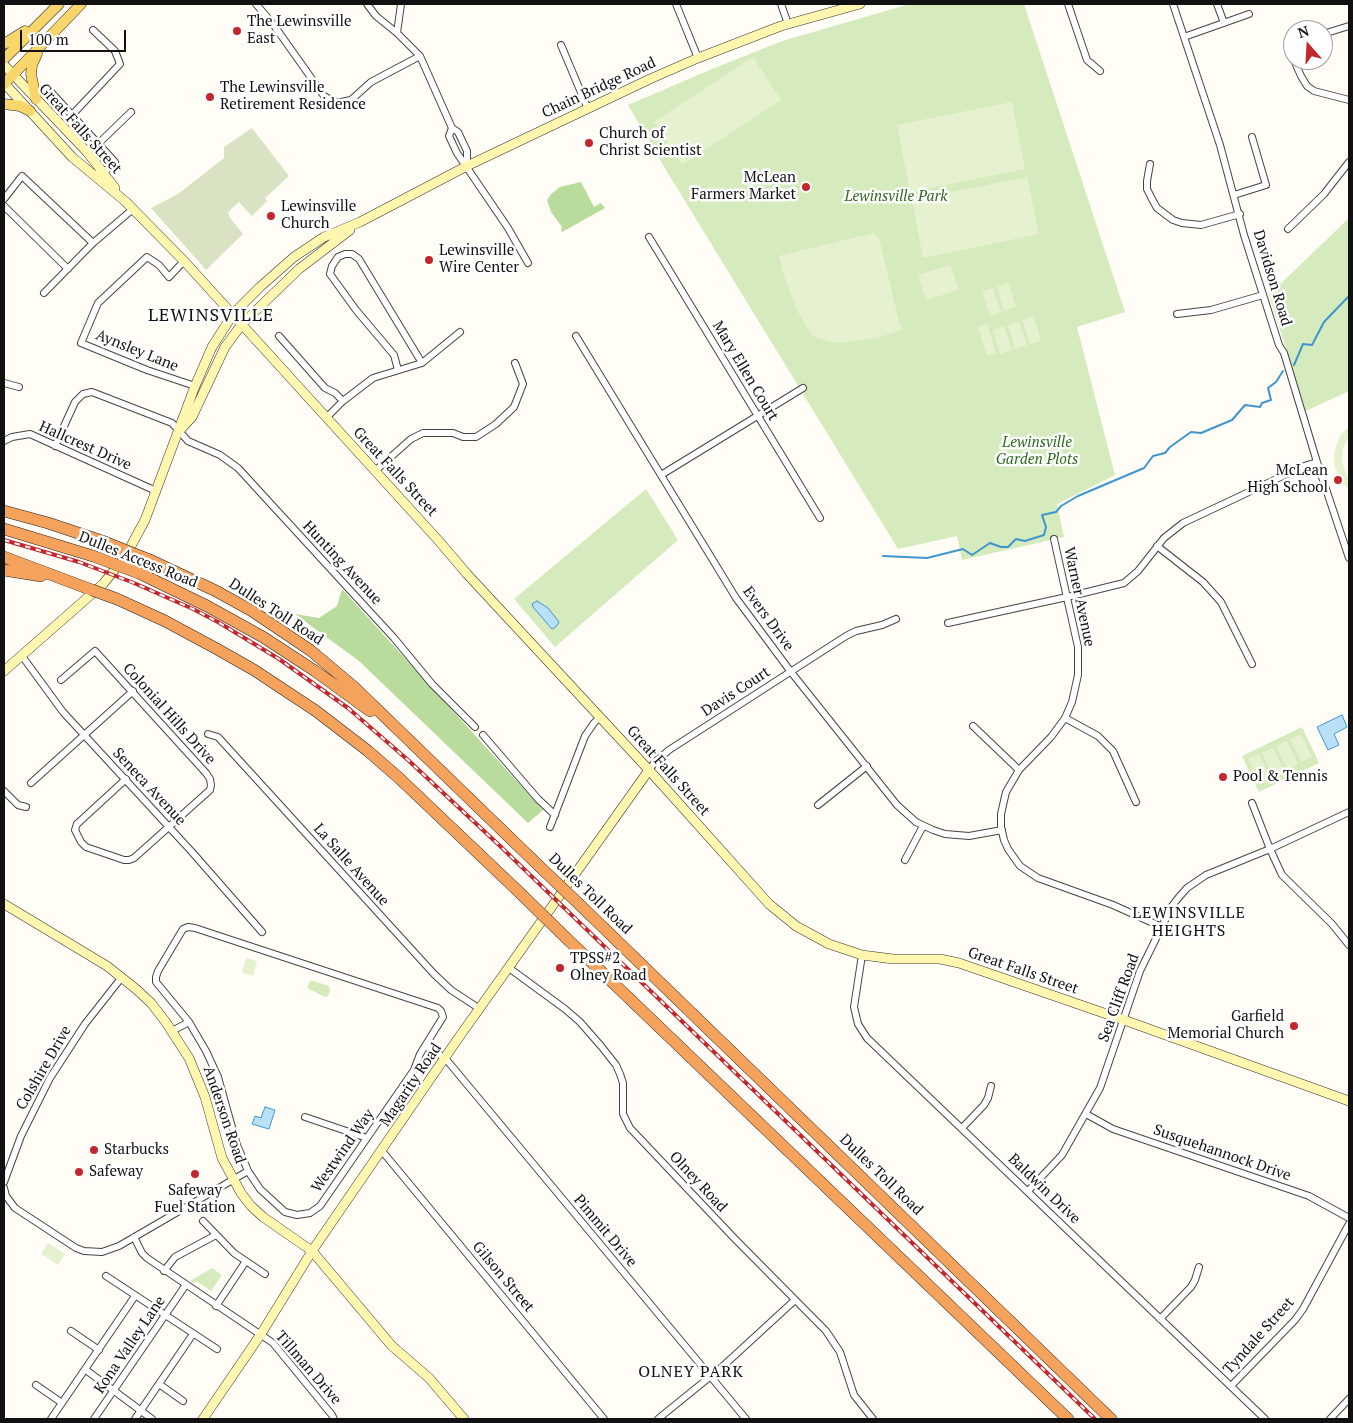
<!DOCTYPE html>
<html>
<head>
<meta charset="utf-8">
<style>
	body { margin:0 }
	#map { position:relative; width:1353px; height:1423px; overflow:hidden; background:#fffdf5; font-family:"PT Serif",serif }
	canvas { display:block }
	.frame { position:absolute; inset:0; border:5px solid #111; pointer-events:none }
	.north { position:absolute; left:1283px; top:20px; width:50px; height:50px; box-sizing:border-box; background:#fff; border:1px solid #a0a0a0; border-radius:50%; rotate:341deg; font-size:14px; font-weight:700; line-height:20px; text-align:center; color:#111 }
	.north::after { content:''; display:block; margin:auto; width:18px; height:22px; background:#c4262e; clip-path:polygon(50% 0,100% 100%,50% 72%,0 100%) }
	.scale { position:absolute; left:20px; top:30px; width:106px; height:22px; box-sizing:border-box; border:2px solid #111; border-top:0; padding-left:6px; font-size:15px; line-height:18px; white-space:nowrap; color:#111; -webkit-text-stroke:4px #fff; paint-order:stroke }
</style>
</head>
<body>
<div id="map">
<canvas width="1353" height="1423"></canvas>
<div class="frame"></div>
<div class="north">N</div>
<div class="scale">100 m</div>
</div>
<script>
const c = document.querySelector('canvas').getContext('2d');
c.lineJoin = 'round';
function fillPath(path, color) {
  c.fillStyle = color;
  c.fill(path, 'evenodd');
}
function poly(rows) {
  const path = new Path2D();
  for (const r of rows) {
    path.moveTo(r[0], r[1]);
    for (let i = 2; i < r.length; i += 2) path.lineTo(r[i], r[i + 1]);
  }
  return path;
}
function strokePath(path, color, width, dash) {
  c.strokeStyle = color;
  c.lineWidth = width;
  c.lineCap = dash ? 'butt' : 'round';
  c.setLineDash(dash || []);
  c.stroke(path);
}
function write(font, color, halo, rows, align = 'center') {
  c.font = font + ' "PT Serif",serif';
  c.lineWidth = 5;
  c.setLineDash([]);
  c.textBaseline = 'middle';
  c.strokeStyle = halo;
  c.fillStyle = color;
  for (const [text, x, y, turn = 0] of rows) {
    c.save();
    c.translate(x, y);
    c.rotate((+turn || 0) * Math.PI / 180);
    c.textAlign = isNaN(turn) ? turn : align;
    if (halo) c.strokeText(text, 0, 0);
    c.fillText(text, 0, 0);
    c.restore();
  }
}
fillPath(poly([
	[910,4,1024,4,1125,312,1077,327,1115,475,1057,504,1064,537,962,560,957,536,898,549,666,170,628,105,712,69,782,41],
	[1349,218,1349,391,1306,411,1269,295],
	[646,489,678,540,555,647,514,599],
	[1302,727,1319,763,1259,792,1242,756],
	[311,980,329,986,330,991,328,996,325,997,307,988],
	[212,1268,222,1275,211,1291,196,1281,194,1283,190,1281]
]), '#d5ebbd');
fillPath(poly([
	[581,182,594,207,601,203,605,208,562,232,561,230,562,227,551,212,547,200,551,194,560,187],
	[342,589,543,810,528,823,359,661,295,614,319,618,337,606]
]), '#b9dc9c');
fillPath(poly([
	[252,128,289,176,265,198,267,201,252,216,239,202,228,212,230,218,243,234,206,270,151,208,178,194,224,158,224,147]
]), '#d9e3c4');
fillPath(poly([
	[753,57,781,100,682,165,654,122],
	[1012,102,1025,169,910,192,897,125],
	[1027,177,1039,234,923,258,912,200],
	[874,233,879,238,901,330,877,338,847,342,833,342,815,337,812,335,798,312,783,273,779,256],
	[950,265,959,290,926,300,918,275],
	[1008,283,1016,307,1004,311,997,287],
	[993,288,1001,312,990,316,982,291],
	[1034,316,1041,341,1030,344,1022,320],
	[1019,321,1027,345,1015,349,1008,325],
	[987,324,996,353,987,356,978,327],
	[1004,326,1012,350,1000,354,993,330],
	[1349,426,1349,445,1347,440,1343,449,1342,460,1344,469,1349,479,1349,490,1340,480,1338,474,1335,468,1334,453,1340,436],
	[1301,734,1312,757,1301,762,1290,739],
	[1287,741,1298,764,1287,769,1276,746],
	[1273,748,1284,770,1273,776,1262,753],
	[1259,754,1270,777,1259,782,1248,759],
	[246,958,257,961,253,976,242,973],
	[48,1243,65,1254,58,1265,41,1254]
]), '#e6f2cf');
const water = poly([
	[537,601,548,608,559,622,556,627,552,629,533,607,532,604,537,601],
	[1342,715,1347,727,1334,734,1339,745,1328,750,1317,727,1342,715],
	[265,1107,275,1110,269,1129,252,1124,255,1116,261,1118,265,1107]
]);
fillPath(water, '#b9e0f7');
strokePath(water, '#3f96cf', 1);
strokePath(poly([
	[1294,365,1303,344,1312,345,1324,322,1349,296],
	[883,556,927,558,963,549,972,555,990,543,1001,547,1008,547,1016,539,1025,541,1044,535,1046,527,1042,515,1056,512,1061,506,1078,496,1144,468,1153,456,1165,453,1170,447,1191,432,1201,433,1232,420,1245,405,1260,407,1262,403,1271,400,1268,388,1276,382,1283,371]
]), '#3f96cf', 2);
const street = poly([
	[256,4,273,24,324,96,336,103,351,100,371,82,420,56],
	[367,4,376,16,397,33,420,56,452,128,458,132,467,151,467,166],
	[676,4,698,58],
	[781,4,788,24],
	[1068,4,1087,60,1100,71],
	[1173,4,1220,145,1244,235,1279,345,1284,353,1317,462,1349,558],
	[1217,4,1224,23],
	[397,33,401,4],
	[1323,34,1349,26],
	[1184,37,1249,14],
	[561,45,588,109],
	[1293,47,1293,55],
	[1294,60,1301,76,1307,86,1314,91,1349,100],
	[50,91,115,162,103,173],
	[72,115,120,64,115,51,93,30],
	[452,128,449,136,457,153,508,228,528,263],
	[98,144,131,112],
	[1150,164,1147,181,1147,189,1152,199,1157,208,1173,220,1182,223,1201,225,1240,214],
	[1234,195,1266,185,1252,137],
	[4,199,22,176,93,243],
	[4,206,68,269],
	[1288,229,1324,194,1349,162],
	[649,237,820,518],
	[184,261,169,277,159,265,147,257,98,303,81,343,147,370,195,386],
	[44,293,93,243,133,209],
	[1177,314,1211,310,1263,295],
	[279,336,325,388,335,393,343,401],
	[576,336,736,598,791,672,897,805,916,822,933,830,945,834,969,836,1002,830],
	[398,370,394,355,356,310,330,274,332,266,338,257,345,254,352,254,359,259,422,363],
	[4,383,19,387],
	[326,418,343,401,373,378,422,363,460,332],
	[4,441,12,437,30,434,156,491],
	[55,446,75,402,83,394,92,392,172,423,188,441,220,455,238,468,394,638,432,684,475,727],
	[375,471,411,439,423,433,453,433,463,437,476,437,496,424,514,407,523,384,515,363],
	[661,475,803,388],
	[1054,539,1078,647,1078,675,1072,702,1065,718,1051,737,1019,770,1006,792,1001,814,1001,827,1004,840,1008,849,1020,866,1038,878,1113,905,1162,927],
	[1157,546,1203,582,1221,602,1252,664],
	[948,623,1067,597,1124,583,1138,571,1164,538,1183,523,1304,466,1317,462],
	[22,656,63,712,192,852,262,932],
	[61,680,95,651,206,773,210,779,211,785,210,790,134,858,129,860,124,860,86,847,81,842,75,830,77,824,126,779],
	[1065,718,1098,736,1113,751,1136,802],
	[973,726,1019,770],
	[208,734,218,737,434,974,451,990,480,1009],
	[483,735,538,799,555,815],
	[649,770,655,762,669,750,846,636,856,631,882,625,896,619],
	[31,783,133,691],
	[4,791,18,805,26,807],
	[1252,803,1270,849,1282,875,1332,924,1349,945],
	[818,805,867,766],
	[550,827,585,736,594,723,600,717],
	[905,860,923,826],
	[188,927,195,928,438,1008,441,1011,443,1017,420,1054,414,1070,320,1206,310,1213,297,1215,285,1212,260,1189,248,1171,237,1145,218,1077,206,1051,189,1022,156,982,156,977,158,971,180,934,183,929,188,927],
	[862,955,854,1007,858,1024,867,1038,1265,1419],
	[509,968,565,1009,580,1022,601,1046,616,1065,620,1074,623,1083,623,1114,630,1128,735,1239,826,1331,840,1352,854,1395,873,1419],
	[172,1031,189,1022],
	[425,1046,445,1058,746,1419],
	[1086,1114,1113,1129,1309,1196,1349,1218],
	[305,1117,367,1138],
	[962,1128,984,1105,988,1098,991,1086],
	[382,1151,604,1419],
	[4,1182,21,1136,50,1078,85,1024,122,977],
	[4,1188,6,1196,15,1208,76,1248,84,1251,102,1252,119,1246,248,1171],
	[1028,1191,1062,1155,1100,1088,1140,971,1172,906,1179,897,1187,888,1206,875,1270,849,1349,812],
	[203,1221,234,1253,265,1274],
	[134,1237,142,1253,147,1258,273,1343,332,1415,334,1419],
	[164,1271,175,1257,216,1235],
	[106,1276,217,1349],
	[216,1306,246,1261],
	[1160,1319,1191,1287,1195,1280,1199,1267],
	[71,1331,99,1350],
	[86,1370,152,1419],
	[159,1384,183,1401],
	[36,1385,62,1403],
	[1231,1386,1295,1320,1303,1309,1349,1224],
	[51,1419,135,1296],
	[94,1419,185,1286],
	[135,1419,193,1334],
	[658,1419,722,1367,795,1300],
	[1330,1419,1349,1399]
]);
const secondary = poly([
	[4,65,87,152,115,188],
	[4,83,72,157,126,202,184,261,438,540,467,574,649,770,769,904,796,926,829,944,862,955,893,959,940,959,959,963,1124,1020,1349,1101],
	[180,430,192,417,225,347,242,324,299,269,350,230],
	[4,671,103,584,125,557,145,520,195,386,212,347,233,314,260,287,294,257,324,237,360,222,467,166,650,79,698,58,781,26,860,4],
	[4,904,107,966,136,989,151,1003,165,1021,189,1058,205,1097,222,1158,241,1193,251,1206,263,1217,312,1251,392,1346,429,1378,464,1419],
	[203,1419,261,1334,312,1251,457,1040,649,770]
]);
const primary = poly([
	[4,44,25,31],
	[4,59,59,4],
	[4,84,81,4],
	[36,99,31,74,32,65,37,54],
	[4,104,20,106,30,111]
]);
const highway = poly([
	[4,511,48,523,105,542],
	[4,529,93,556],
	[4,557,92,590],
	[150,560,216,591,252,611,310,650,354,687,538,865],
	[4,570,41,576],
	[141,574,207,606,263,637,315,671,370,711],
	[117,599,165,621,217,649,254,670,316,711,368,751,399,778,519,892],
	[580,905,1111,1419],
	[561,933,1068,1419]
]);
strokePath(street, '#444', 8);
strokePath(secondary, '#333', 10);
strokePath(primary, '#222', 11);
strokePath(highway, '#222', 12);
strokePath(street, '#fff', 6);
strokePath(secondary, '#fff6b0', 9);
strokePath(primary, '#f9d66b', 10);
strokePath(highway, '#f5a25d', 11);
const rail = poly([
	[4,540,79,562,134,583,193,609,218,622,279,659,348,708,408,760,500,846,1095,1419]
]);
strokePath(rail, '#c4262e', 4);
strokePath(rail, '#fff', 2, [5.5]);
const highwayBridge = poly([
	[105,542,150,560],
	[93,556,141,574],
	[92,590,117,599],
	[538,865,580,905],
	[519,892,561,933]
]);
strokePath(highwayBridge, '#222', 12, []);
strokePath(highwayBridge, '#f5a25d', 11);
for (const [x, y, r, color] of [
	[237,31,5,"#c4262e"],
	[210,97,5,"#c4262e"],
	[589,143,5,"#c4262e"],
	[806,187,5,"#c4262e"],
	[271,216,5,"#c4262e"],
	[429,260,5,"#c4262e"],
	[1338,480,5,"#c4262e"],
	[1223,777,5,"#c4262e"],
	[560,968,5,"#c4262e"],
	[1294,1026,5,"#c4262e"],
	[94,1150,5,"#c4262e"],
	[79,1172,5,"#c4262e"],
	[195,1174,5,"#c4262e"]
]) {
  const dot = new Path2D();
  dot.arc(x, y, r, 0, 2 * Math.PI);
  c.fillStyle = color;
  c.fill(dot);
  strokePath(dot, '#fff', 2);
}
write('15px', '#111', '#fff', [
	["The Lewinsville",247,22],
	["East",247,39],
	["The Lewinsville",220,88],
	["Retirement Residence",220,105],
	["Church of",599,134],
	["Christ Scientist",599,151],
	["McLean",796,178,"right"],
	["Farmers Market",796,195,"right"],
	["Lewinsville",281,207],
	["Church",281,224],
	["Lewinsville",439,251],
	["Wire Center",439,268],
	["McLean",1328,471,"right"],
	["High School",1328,488,"right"],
	["Pool & Tennis",1233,777],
	["TPSS#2",570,959],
	["Olney Road",570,976],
	["Garfield",1284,1017,"right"],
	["Memorial Church",1284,1034,"right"],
	["Starbucks",104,1150],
	["Safeway",89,1172],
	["Safeway",195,1191,"center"],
	["Fuel Station",195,1208,"center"]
], 'left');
write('15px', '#111', '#fff', [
	["Chain Bridge Road",599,88,-25],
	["Great Falls Street",80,129,48],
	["Davidson Road",1272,278,73],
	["Aynsley Lane",137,351,22],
	["Mary Ellen Court",745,371,59],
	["Hallcrest Drive",85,446,24],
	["Great Falls Street",395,472,47],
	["Dulles Access Road",138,560,22],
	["Hunting Avenue",342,563,47],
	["Warner Avenue",1079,597,78],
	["Dulles Toll Road",276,612,33],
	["Evers Drive",768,619,54],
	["Davis Court",736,692,-33],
	["Colonial Hills Drive",169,714,48],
	["Great Falls Street",668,771,48],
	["Seneca Avenue",149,787,47],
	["La Salle Avenue",351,865,48],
	["Dulles Toll Road",590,894,44],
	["Great Falls Street",1023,971,19],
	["Sea Cliff Road",1119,998,-70],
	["Colshire Drive",44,1068,-60],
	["Magarity Road",411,1085,-56],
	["Anderson Road",224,1115,71],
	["Westwind Way",343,1151,-55],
	["Susquehannock Drive",1222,1153,19],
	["Dulles Toll Road",881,1175,44],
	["Olney Road",698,1182,47],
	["Baldwin Drive",1044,1189,44],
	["Pimmit Drive",605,1231,50],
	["Gilson Street",503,1277,50],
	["Tyndale Street",1259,1336,-48],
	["Kona Valley Lane",130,1345,-56],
	["Tillman Drive",308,1368,49]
]);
write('italic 15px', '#2f6b1f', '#fff', [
	["Lewinsville Park",896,197],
	["Lewinsville",1037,443],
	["Garden Plots",1037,460]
]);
c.letterSpacing = '1px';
write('16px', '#111', '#fff', [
	["LEWINSVILLE",1189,913],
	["HEIGHTS",1189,931],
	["OLNEY PARK",691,1372]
]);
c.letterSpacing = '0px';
c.letterSpacing = '1px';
write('18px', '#111', '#fff', [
	["LEWINSVILLE",211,316]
]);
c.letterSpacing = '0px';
</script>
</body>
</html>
